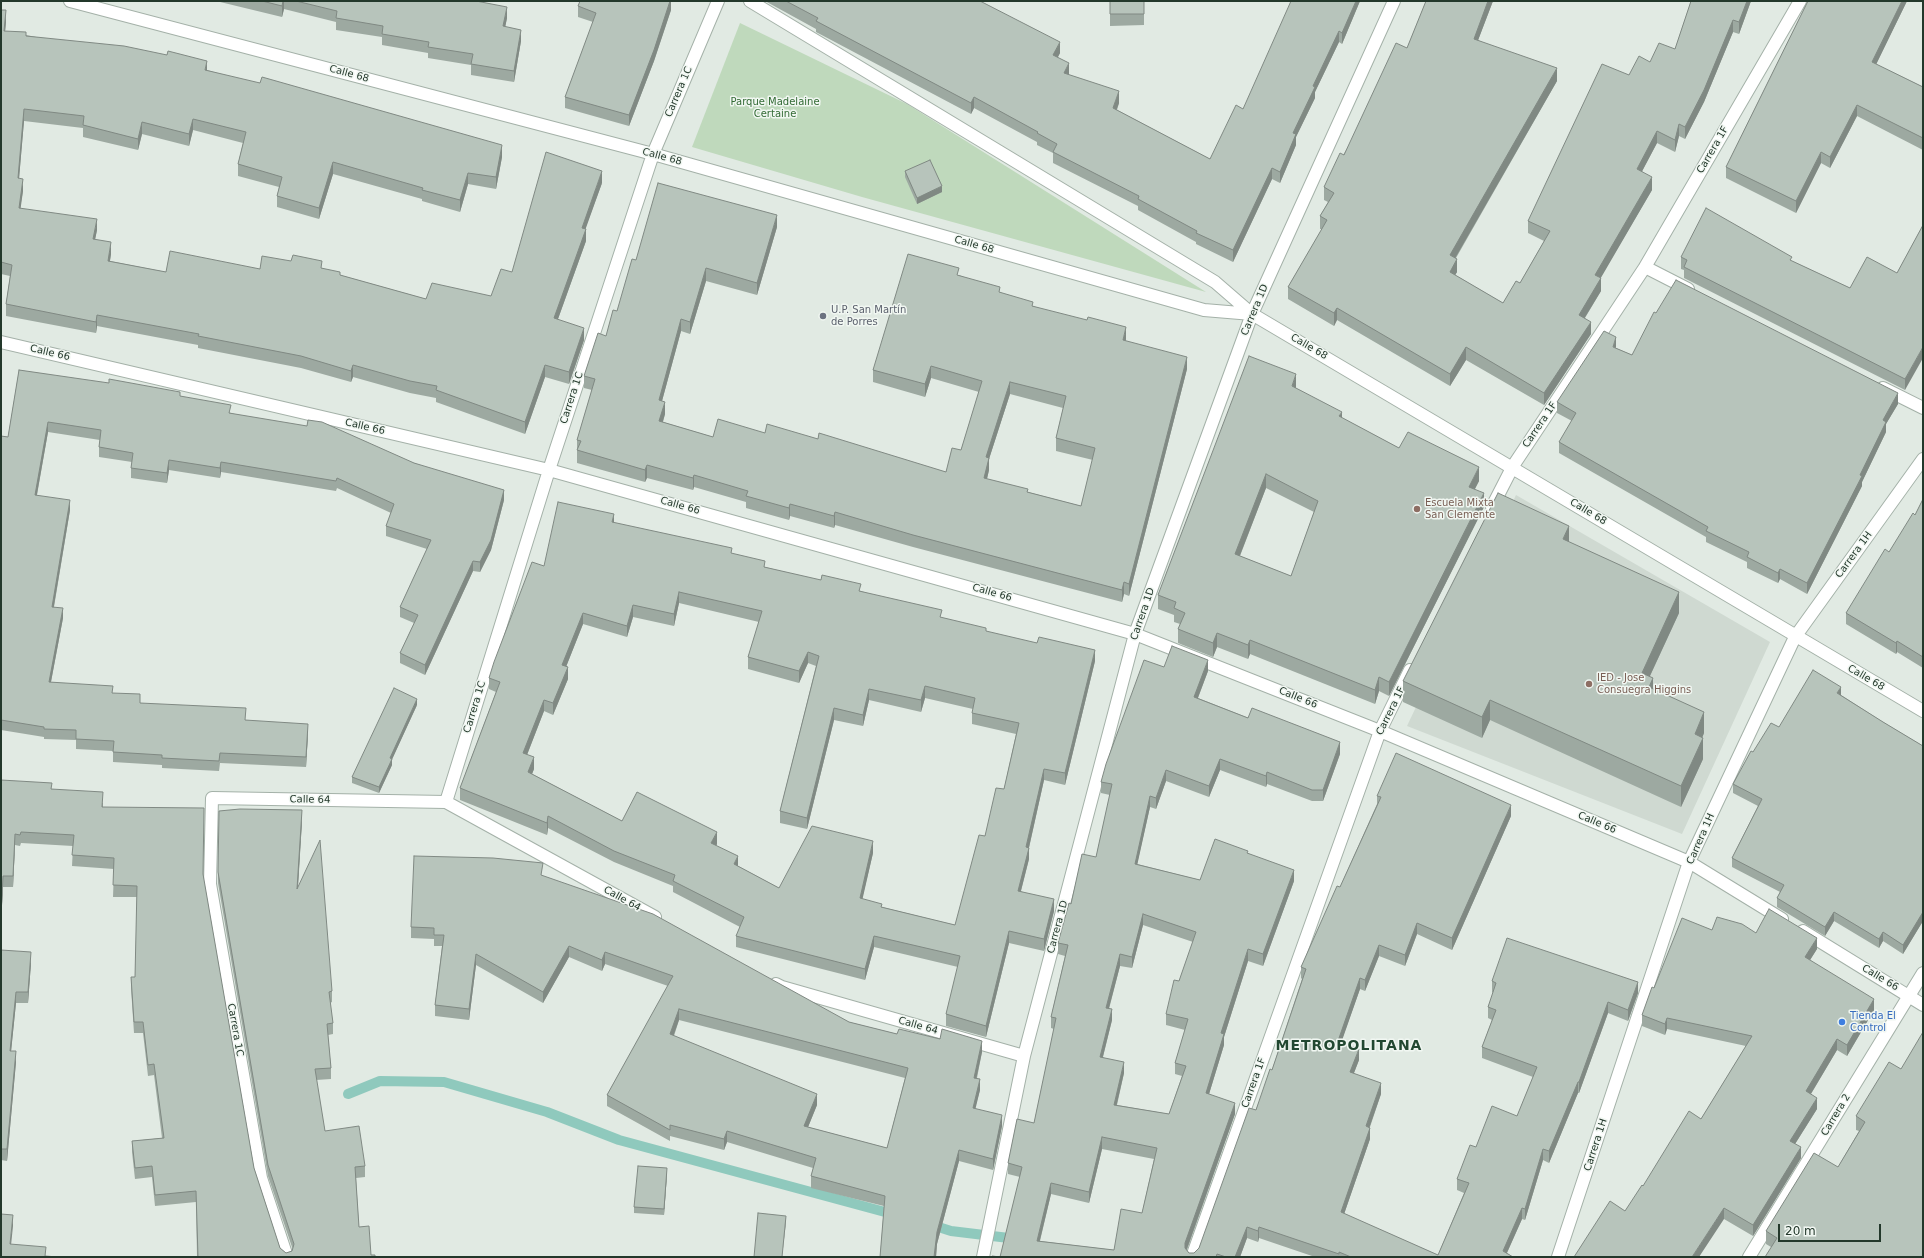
<!DOCTYPE html>
<html>
<head>
<meta charset="utf-8">
<style>
	body { margin:0 }
	#map { position:relative; width:1924px; height:1258px; overflow:hidden; background:#e1eae3; font-family:"DejaVu Sans",sans-serif }
	canvas { display:block }
	.frame { position:absolute; inset:0; border:2px solid #23382b; pointer-events:none }
	.scale { position:absolute; left:1778px; top:1224px; width:103px; height:18px; box-sizing:border-box; border:2px solid #23382b; border-top:0; padding-left:5px; font-size:12px; line-height:14px; white-space:nowrap; color:#23382b; -webkit-text-stroke:3px #f1f7f2; paint-order:stroke }
</style>
</head>
<body>
<div id="map">
<canvas width="1924" height="1258"></canvas>
<div class="frame"></div>
<div class="scale">20 m</div>
</div>
<script>
const c = document.querySelector('canvas').getContext('2d');
c.lineJoin = 'round';
function fillPath(path, color) {
  c.fillStyle = color;
  c.fill(path, 'evenodd');
}
function poly(rows) {
  const path = new Path2D();
  for (const r of rows) {
    path.moveTo(r[0], r[1]);
    for (let i = 2; i < r.length; i += 2) path.lineTo(r[i], r[i + 1]);
  }
  return path;
}
function strokePath(path, color, width, dash) {
  c.strokeStyle = color;
  c.lineWidth = width;
  c.lineCap = dash ? 'butt' : 'round';
  c.setLineDash(dash || []);
  c.stroke(path);
}
function write(font, color, halo, rows, align = 'center') {
  c.font = font + ' "DejaVu Sans",sans-serif';
  c.lineWidth = 3;
  c.setLineDash([]);
  c.textBaseline = 'middle';
  c.strokeStyle = halo;
  c.fillStyle = color;
  for (const [text, x, y, turn = 0] of rows) {
    c.save();
    c.translate(x, y);
    c.rotate((+turn || 0) * Math.PI / 180);
    c.textAlign = isNaN(turn) ? turn : align;
    if (halo) c.strokeText(text, 0, 0);
    c.fillText(text, 0, 0);
    c.restore();
  }
}
fillPath(poly([
	[1516,495,1770,642,1682,834,1407,726]
]), '#cfd9d1');
fillPath(poly([
	[740,23,907,104,1206,292,862,197,692,147]
]), '#bfd9bc');
strokePath(poly([
	[348,1094,380,1081,444,1082,547,1112,619,1140,896,1215],
	[929,1224,951,1231,1017,1239]
]), '#8fc9bd', 10);
const minor = poly([
	[70,1,653,154,1204,310,1252,314,1923,711],
	[750,1,1215,282,1252,314],
	[1645,267,1688,289],
	[1,342,549,470,1135,634,1380,731,1689,862,1782,919],
	[1883,388,1923,408],
	[1492,507,1513,466,1645,267,1800,1],
	[446,802,549,470,653,154,718,1],
	[1803,931,1923,1005],
	[776,984,782,987,1024,1056],
	[287,1257,261,1178,210,884,212,798,446,802,655,917],
	[983,1257,1024,1056,1135,634,1252,314,1394,1],
	[1192,1257,1380,731,1410,670],
	[1558,1257,1689,862,1795,637,1923,459],
	[1749,1257,1923,973]
]);
strokePath(minor, '#a4b1a8', 14);
strokePath(minor, '#fff', 12);
fillPath(poly([
	[216,1,478,1,478,2,507,18,505,27,521,41,514,82,471,75,471,65,428,58,428,53,382,45,382,37,336,30,336,22,284,9,282,17],
	[671,1,671,10,654,61,629,126,565,108,565,97,593,22,578,17,578,6],
	[765,1,980,1,1060,53,1058,57,1069,75,1119,103,1117,110,1210,159,1243,109,1360,1,1342,44,1339,42,1315,92,1315,98,1296,137,1296,145,1280,183,1272,179,1233,262,1196,244,1196,242,1138,210,1138,206,1053,163,1053,153,1037,145,1037,142,974,108,971,114,816,32,816,29],
	[1110,1,1144,1,1144,25,1110,26],
	[1426,1,1493,1,1478,40,1557,81,1456,258,1457,272,1455,275,1503,303,1520,283,1544,241,1528,233,1528,221,1629,75,1650,62,1675,49,1691,1,1751,1,1739,34,1733,32,1704,102,1685,139,1679,136,1675,152,1657,143,1642,171,1652,190,1600,278,1601,291,1585,318,1591,334,1544,405,1466,360,1450,386,1337,320,1334,326,1288,299,1288,287,1322,229,1320,229,1320,216,1328,202,1324,200,1324,187,1407,48],
	[1808,1,1907,1,1876,64,1923,87,1923,150,1857,116,1830,168,1821,163,1796,213,1726,178,1726,167],
	[1,10,6,22,5,31,207,70,502,157,496,189,468,184,460,212,422,201,422,199,333,174,319,219,277,207,277,196,279,187,238,176,238,164,243,143,193,130,189,146,142,134,138,150,83,137,83,128,24,121,19,179,23,191,20,208,97,230,95,239,111,254,110,261,166,272,260,269,322,268,340,275,426,299,491,296,512,272,602,183,585,229,586,241,558,319,584,340,569,384,545,377,525,434,436,402,436,398,410,393,353,377,351,382,301,368,198,348,198,345,97,326,96,333,6,316,6,304,10,276,1,274],
	[905,171,942,192,917,204,905,177],
	[1923,225,1905,390,1684,278,1684,270,1681,269,1681,257,1792,261,1850,288,1897,273],
	[777,227,757,295,706,281,690,334,681,331,662,401,665,414,663,422,713,437,765,433,818,439,946,472,961,450,979,392,931,378,925,397,873,382,873,370,959,275,1033,306,1126,339,1126,341,1187,369,1129,596,1124,594,1122,602,913,547,835,525,834,528,790,516,789,520,746,508,746,502,694,487,693,490,647,478,645,482,577,463,577,440,592,390,584,388,584,376,606,336,617,311,636,260],
	[1010,394,1063,408,1056,438,1056,451,1093,460,1081,506,1028,492,987,479,989,470,989,459],
	[1656,313,1898,404,1886,424,1886,432,1862,482,1862,486,1807,594,1780,579,1778,583,1747,568,1747,562,1706,542,1706,537,1559,453,1559,442,1572,421,1557,413,1557,402,1616,348,1632,355],
	[19,370,180,396,231,413,414,463,504,500,491,550,480,572,473,571,425,675,400,663,400,653,414,623,400,617,400,607,427,549,386,536,386,526,391,513,337,488,336,491,221,472,220,478,169,470,167,483,131,478,131,468,132,462,99,457,99,447,100,440,48,432,37,495,70,510,54,607,63,618,51,682,113,693,140,703,246,720,308,734,306,767,220,763,219,771,162,768,162,765,113,762,113,751,76,749,76,740,44,739,44,737,1,730,1,436,8,437],
	[1296,388,1342,418,1399,448,1479,481,1475,489,1484,507,1389,696,1379,691,1375,704,1250,654,1248,659,1217,647,1213,657,1178,643,1178,629,1180,624,1174,622,1174,615,1158,609,1158,595],
	[1266,488,1314,512,1291,576,1240,556],
	[1923,499,1923,668,1897,652,1896,654,1846,624,1846,613,1915,515],
	[614,523,732,554,765,567,861,591,986,632,1095,661,1065,785,1044,780,1029,848,1029,859,1021,891,1054,911,1044,951,1009,943,986,1037,946,1026,946,1014,958,967,874,947,865,980,736,947,736,936,740,927,673,892,673,886,614,862,548,828,547,835,460,800,460,788,496,692,489,689,489,678],
	[679,603,759,622,748,657,748,669,799,683,808,663,816,666,780,811,780,823,807,829,834,720,863,726,869,700,921,712,925,698,973,709,972,713,972,724,1016,734,1004,789,985,836,955,925,882,907,862,899,873,853,779,888,738,866,716,846,717,844,622,821,532,774,534,769,527,755,544,711,553,715,568,679,566,667,583,624,627,637,633,617,674,626],
	[1569,542,1679,613,1650,676,1653,689,1704,733,1702,738,1703,759,1681,807,1490,720,1482,738,1403,702,1403,681],
	[1164,667,1208,671,1198,698,1340,754,1323,801,1312,801,1267,784,1266,787,1220,770,1209,797,1166,781,1156,809,1150,807,1137,864,1200,880,1248,853,1294,881,1263,966,1248,961,1224,1037,1224,1045,1209,1094,1235,1114,1187,1250,1189,1253,1194,1253,1199,1248,1272,1070,1302,979,1301,978,1301,967,1340,887,1377,804,1377,796,1511,816,1452,950,1417,934,1405,966,1379,956,1365,991,1360,989,1341,1042,1359,1060,1354,1073,1381,1094,1370,1127,1370,1139,1344,1214,1438,1255,1464,1193,1457,1190,1457,1179,1476,1147,1517,1116,1533,1077,1482,1058,1482,1047,1492,1020,1488,1018,1488,1007,1493,993,1492,992,1492,981,1638,993,1628,1021,1608,1013,1579,1093,1578,1093,1549,1163,1543,1160,1525,1220,1522,1219,1507,1253,1513,1257,1315,1257,1259,1238,1258,1242,1247,1238,1240,1257,992,1257,1000,1257,1020,1177,1008,1174,1008,1163,1034,1123,1054,1029,1051,1028,1051,1017,1065,956,1058,954,1058,943,1071,904,1096,857,1110,795,1101,793,1101,782],
	[1143,925,1193,942,1179,981,1166,1014,1166,1025,1185,1030,1175,1063,1175,1074,1182,1076,1169,1114,1117,1105,1124,1073,1103,1057,1112,1020,1109,1009,1120,966,1132,968],
	[1102,1149,1154,1159,1142,1213,1114,1250,1040,1241,1051,1194,1089,1203],
	[1841,695,1883,722,1923,746,1923,921,1903,954,1883,941,1879,948,1834,921,1825,936,1777,907,1777,898,1780,892,1732,867,1732,858,1758,806,1733,793,1733,784,1753,752],
	[417,705,392,759,392,765,379,793,352,783,352,777],
	[1,780,52,789,103,803,103,807,203,875,254,1168,280,1248,286,1253,292,1251,293,1250,268,1176,218,883,218,872,302,821,298,888,332,991,332,1002,330,1003,333,1023,333,1034,328,1035,331,1068,331,1079,316,1080,325,1131,365,1166,365,1177,356,1178,359,1227,371,1255,375,1257,197,1257,196,1202,155,1206,152,1177,135,1179,132,1152,132,1141,162,1138,154,1075,148,1076,143,1033,134,1033,131,988,131,977,135,977,137,897,113,897,114,869,72,866,73,846,21,843,20,846,15,845,13,887,3,887,1,924],
	[543,876,849,1022,897,1034,982,1052,977,1078,980,1090,975,1108,1002,1126,993,1170,959,1161,937,1244,936,1257,880,1257,884,1206,811,1188,811,1176,813,1168,727,1142,724,1150,670,1136,670,1141,607,1106,607,1095,668,986,605,964,602,971,569,957,543,1003,476,965,469,1020,435,1016,435,1005,442,946,434,946,434,939,411,938,411,927],
	[679,1020,905,1078,887,1148,808,1127,817,1105,674,1036],
	[1712,930,1756,933,1817,949,1810,960,1874,1010,1847,1056,1837,1050,1811,1094,1817,1109,1795,1144,1801,1158,1753,1236,1724,1219,1625,1211,1643,1186,1701,1119,1746,1046,1667,1029,1665,1035,1642,1026,1642,1015,1654,988],
	[1,950,31,963,28,1003,16,1003,11,1051,16,1062,7,1161,1,1160],
	[1901,1069,1923,1257,1771,1247,1766,1244,1766,1231,1838,1167,1859,1131,1856,1130,1856,1116],
	[667,1174,664,1215,634,1213,634,1207]
]), '#9da9a1');
fillPath(poly([
	[283,1,284,1,284,9,282,17,282,6],
	[670,1,671,1,671,10,654,61,629,126,629,115],
	[1356,1,1360,1,1342,44,1342,33],
	[1488,1,1493,1,1474,51,1474,39],
	[1747,1,1751,1,1739,34,1739,22],
	[1902,1,1907,1,1872,73,1872,62],
	[507,7,507,18,503,38,503,26],
	[6,10,6,22,4,43,4,31],
	[1733,20,1733,32,1704,102,1685,139,1685,127],
	[521,30,521,41,514,82,514,71],
	[1339,31,1339,42,1315,92,1315,98,1296,137,1296,145,1280,183,1280,172,1293,133,1313,86],
	[1060,42,1060,53,1053,66,1053,55],
	[207,61,207,73,205,70],
	[1069,63,1069,74,1064,84,1064,73],
	[1557,68,1557,81,1450,267,1450,255],
	[1119,91,1119,103,1113,119,1113,108],
	[974,97,974,108,971,114,971,103],
	[1857,105,1857,116,1830,168,1830,157],
	[24,109,24,121,18,190,18,178],
	[193,119,193,130,189,146,189,134],
	[142,122,142,134,138,150,138,139],
	[1679,124,1679,136,1675,152,1675,140],
	[1657,131,1657,143,1637,181,1637,169],
	[502,145,502,157,496,189,496,177],
	[1821,152,1821,163,1796,213,1796,201],
	[333,162,333,174,319,219,319,208],
	[1272,168,1272,179,1233,262,1233,250],
	[602,171,602,183,582,239,582,228],
	[468,173,468,184,460,212,460,200],
	[1652,177,1652,190,1595,288,1595,275],
	[23,179,23,191,19,220,19,208],
	[942,186,942,192,917,204,917,198],
	[777,215,777,227,757,295,757,283],
	[97,219,97,230,93,250,93,239],
	[586,229,586,241,554,330,554,318],
	[111,242,111,254,108,272,108,261],
	[1457,259,1457,272,1450,284,1450,272],
	[706,268,706,281,690,334,690,322],
	[1601,278,1601,291,1579,327,1579,315],
	[1337,308,1337,320,1334,326,1334,313],
	[97,315,97,326,96,333,96,322],
	[681,319,681,331,659,412,659,400],
	[1591,322,1591,334,1544,405,1544,393],
	[1126,327,1126,339,1123,352,1123,340],
	[584,328,584,340,569,384,569,372],
	[1616,337,1616,348,1613,347],
	[1466,347,1466,360,1450,386,1450,374],
	[1923,347,1923,358,1905,390,1905,379],
	[1187,357,1187,369,1129,596,1129,584],
	[353,365,353,377,351,382,351,371],
	[545,365,545,377,525,434,525,422],
	[931,366,931,378,925,397,925,384],
	[1296,374,1296,388,1292,400,1292,386],
	[1010,382,1010,394,989,459,989,470,984,491,984,478,986,457],
	[1898,393,1898,404,1886,424,1886,432,1862,482,1862,486,1807,594,1807,583,1860,475,1883,420],
	[665,402,665,414,659,434,659,421],
	[1342,412,1342,425,1339,416],
	[48,422,48,432,35,505,35,495],
	[169,460,169,470,167,483,167,473],
	[221,462,221,472,220,478,220,468],
	[647,465,647,478,645,482,645,470],
	[1479,467,1479,481,1469,500,1469,487],
	[1266,474,1266,488,1235,568,1235,554],
	[694,475,694,487,693,490,693,478],
	[504,490,504,500,491,550,480,572,480,562],
	[1484,493,1484,507,1389,696,1389,682],
	[70,500,70,510,52,617,52,607],
	[790,504,790,516,789,520,789,508],
	[835,512,835,525,834,528,834,516],
	[614,514,614,526,612,522],
	[1569,526,1569,546,1563,539],
	[473,561,473,571,425,675,425,665],
	[1780,569,1780,579,1778,583,1778,573],
	[1124,582,1124,594,1122,602,1122,590],
	[679,592,679,603,674,626,674,614],
	[1679,592,1679,613,1642,693,1642,673],
	[633,605,633,617,627,637,627,626],
	[63,608,63,618,49,692,49,682],
	[583,613,583,624,562,677,562,665],
	[1217,633,1217,647,1213,657,1213,643],
	[1250,640,1250,654,1248,659,1248,645],
	[1897,641,1897,652,1896,654,1896,643],
	[1095,650,1095,661,1065,785,1065,773],
	[808,652,808,663,799,683,799,671],
	[1208,660,1208,671,1194,708,1194,697],
	[568,667,568,679,553,715,553,703],
	[1379,677,1379,691,1375,704,1375,690],
	[1653,678,1653,698,1649,687],
	[925,686,925,698,921,712,921,700],
	[1841,687,1841,696,1837,693],
	[869,689,869,700,863,726,863,715],
	[417,699,417,705,390,764,390,758],
	[544,700,544,711,523,765,523,753],
	[1490,700,1490,720,1482,738,1482,717],
	[834,708,834,720,807,829,807,818],
	[1704,712,1704,733,1695,755,1695,734],
	[308,724,308,734,306,767,306,757],
	[1703,738,1703,759,1681,807,1681,786],
	[1340,742,1340,754,1323,801,1323,790],
	[534,757,534,769,528,784,528,772],
	[392,759,392,765,379,793,379,787],
	[1220,759,1220,770,1209,797,1209,786],
	[1044,769,1044,780,1027,856,1029,848,1029,859,1018,902,1018,891,1026,847],
	[1166,770,1166,781,1156,809,1156,798],
	[1267,772,1267,784,1266,787,1266,776],
	[1150,796,1150,807,1135,875,1135,864],
	[1511,805,1511,816,1452,950,1452,938],
	[302,810,302,821,297,901,297,889],
	[548,816,548,828,547,835,547,823],
	[717,832,717,844,711,855,711,843],
	[15,834,15,845,13,887,13,876],
	[873,841,873,853,860,910,860,898],
	[738,856,738,868,734,864],
	[1294,870,1294,881,1263,966,1263,954],
	[3,876,3,887,1,924,1,913],
	[1054,899,1054,911,1044,951,1044,939],
	[1834,912,1834,921,1825,936,1825,927],
	[1923,912,1923,921,1903,954,1903,945],
	[1143,914,1143,925,1132,968,1132,957],
	[1417,923,1417,934,1405,966,1405,955],
	[1009,931,1009,943,986,1037,986,1026],
	[1883,932,1883,941,1879,948,1879,939],
	[874,936,874,947,865,980,865,969],
	[1817,938,1817,949,1805,968,1805,957],
	[1379,945,1379,956,1365,991,1365,980],
	[569,946,569,957,543,1003,543,992],
	[1248,949,1248,961,1224,1037,1224,1045,1206,1104,1206,1093,1221,1033],
	[31,952,31,963,28,1003,28,992],
	[605,952,605,964,602,971,602,960],
	[476,954,476,965,469,1020,469,1009],
	[1120,954,1120,966,1106,1019,1106,1008],
	[1360,978,1360,989,1338,1052,1338,1041],
	[1638,982,1638,993,1628,1021,1628,1010],
	[16,992,16,1003,10,1062,10,1051],
	[1874,999,1874,1010,1847,1056,1847,1045],
	[1608,1002,1608,1013,1579,1093,1579,1082],
	[679,1009,679,1020,670,1045,670,1034],
	[1112,1009,1112,1020,1100,1068,1100,1057],
	[1667,1018,1667,1029,1665,1035,1665,1024],
	[1837,1039,1837,1050,1806,1102,1806,1091],
	[982,1041,982,1052,974,1089,974,1078],
	[1359,1049,1359,1060,1350,1083,1350,1072],
	[16,1051,16,1062,7,1161,7,1149],
	[1124,1062,1124,1073,1114,1116,1114,1105],
	[980,1079,980,1090,973,1119,973,1108],
	[1578,1082,1578,1093,1549,1163,1549,1151],
	[1381,1083,1381,1094,1366,1137,1366,1126],
	[817,1094,817,1105,804,1137,804,1126],
	[1817,1098,1817,1109,1790,1152,1790,1141],
	[1235,1103,1235,1114,1185,1254,1185,1243],
	[1002,1115,1002,1126,993,1170,993,1159],
	[1370,1128,1370,1139,1341,1223,1341,1212],
	[727,1131,727,1142,724,1150,724,1139],
	[1102,1137,1102,1149,1089,1203,1089,1192],
	[1801,1147,1801,1158,1753,1236,1753,1225],
	[1543,1149,1543,1160,1525,1220,1525,1209],
	[959,1150,959,1161,937,1244,936,1257,934,1257,937,1232],
	[667,1168,667,1174,664,1215,664,1209],
	[1051,1183,1051,1194,1037,1252,1037,1241],
	[1522,1208,1522,1219,1505,1257,1503,1251],
	[1724,1208,1724,1219,1699,1257,1692,1257],
	[13,1215,13,1226,10,1255,10,1244],
	[786,1216,786,1222,782,1257],
	[1247,1227,1247,1238,1240,1257,1235,1257],
	[1259,1227,1259,1238,1258,1242,1258,1231]
]), '#808983');
const building = poly([
	[262,1,283,1,282,6,262,1],
	[296,1,476,1,507,7,503,26,521,30,514,71,471,64,473,54,428,47,429,42,382,34,383,26,336,18,337,11,296,1],
	[580,1,670,1,654,50,629,115,565,97,596,13,578,6,580,1],
	[786,1,980,1,1060,42,1053,55,1069,63,1064,73,1119,91,1113,108,1210,159,1236,105,1243,109,1291,1,1356,1,1342,33,1339,31,1313,86,1315,87,1293,133,1296,134,1280,172,1272,168,1233,250,1196,233,1197,231,1138,199,1139,196,1053,152,1057,144,1037,133,1038,132,974,97,971,103,816,21,818,18,786,1],
	[1110,1,1144,1,1144,14,1110,14,1110,1],
	[1426,1,1488,1,1474,39,1557,68,1450,255,1457,259,1450,272,1503,303,1516,281,1520,283,1550,231,1528,221,1602,64,1629,75,1639,56,1650,62,1659,43,1675,49,1691,1,1747,1,1739,22,1733,20,1704,90,1685,127,1679,124,1675,140,1657,131,1637,169,1652,177,1595,275,1601,278,1579,315,1591,322,1544,393,1466,347,1450,374,1337,308,1334,313,1288,287,1327,220,1320,216,1334,193,1324,187,1340,153,1344,155,1396,43,1407,48,1426,1],
	[1808,1,1902,1,1872,62,1923,87,1923,138,1857,105,1830,157,1821,152,1796,201,1726,167,1808,1],
	[1,10,6,10,4,31,26,32,26,36,124,46,167,55,168,51,207,61,205,70,260,83,262,77,502,145,496,177,468,173,460,200,422,190,423,188,333,162,319,208,277,196,282,177,238,164,246,132,193,119,189,134,142,122,138,139,83,125,84,116,24,109,18,178,23,179,19,208,97,219,93,239,111,242,108,261,166,272,170,251,260,269,262,256,291,261,293,255,322,261,321,268,340,272,340,275,426,299,432,283,491,296,501,269,512,272,546,152,602,171,582,228,586,229,554,318,584,328,569,372,545,365,525,422,436,390,437,386,410,381,353,365,351,371,301,356,198,336,199,334,97,315,96,322,6,304,12,265,1,262,1,10],
	[930,160,942,186,917,198,905,171,930,160],
	[658,183,777,215,757,283,706,268,690,322,681,319,659,400,665,402,659,421,713,437,718,419,765,433,767,424,818,439,819,433,946,472,952,448,961,450,982,381,931,366,925,384,873,370,908,254,959,268,957,275,1000,287,999,292,1033,302,1032,306,1087,320,1088,317,1126,327,1123,340,1187,357,1129,584,1124,582,1122,590,913,535,835,512,834,516,790,504,789,508,746,496,748,491,694,475,693,478,647,465,645,470,577,450,581,441,577,440,595,379,584,376,598,333,606,336,613,310,617,311,632,259,636,260,658,183],
	[1010,382,1066,396,1056,438,1095,448,1081,506,1027,492,1028,489,984,478,989,458,986,457,1010,382],
	[1706,208,1792,257,1790,260,1850,288,1867,257,1897,273,1923,225,1923,347,1905,379,1684,267,1687,260,1681,257,1706,208],
	[1676,280,1898,393,1883,420,1886,422,1860,475,1862,476,1807,583,1780,569,1778,573,1747,557,1749,552,1706,531,1708,527,1559,442,1576,413,1557,402,1604,331,1616,337,1613,347,1632,355,1654,312,1656,313,1676,280],
	[1249,356,1296,374,1292,386,1342,412,1339,416,1399,448,1408,432,1479,467,1469,487,1484,493,1389,682,1379,677,1375,690,1250,640,1248,645,1217,633,1213,643,1178,629,1185,613,1174,608,1176,602,1158,595,1249,356],
	[1266,474,1318,501,1291,576,1235,554,1266,474],
	[19,370,109,383,109,379,180,392,180,396,231,405,229,413,307,426,308,420,322,422,414,463,504,490,491,540,480,562,473,561,425,665,400,653,418,615,400,607,431,540,386,526,394,504,337,478,336,481,221,462,220,468,169,460,167,473,131,468,133,453,99,447,101,430,48,422,35,495,70,500,52,607,63,608,49,682,113,686,112,693,140,694,140,703,246,708,245,720,308,724,306,757,220,753,219,761,162,758,162,755,113,752,114,741,76,739,76,730,44,729,44,727,1,720,1,436,8,437,19,370],
	[1498,493,1569,526,1563,539,1679,592,1642,673,1653,678,1649,687,1704,712,1695,734,1703,738,1681,786,1490,700,1482,717,1403,681,1498,493],
	[1923,499,1923,657,1897,641,1896,643,1846,613,1885,549,1889,552,1913,513,1915,515,1923,499],
	[558,502,614,514,612,522,732,548,731,553,765,561,764,567,821,580,822,575,861,584,859,591,942,610,940,617,986,628,986,631,1037,643,1039,637,1095,650,1065,773,1044,769,1026,847,1029,848,1018,891,1054,899,1044,939,1009,931,986,1026,946,1014,960,956,874,936,865,969,736,936,744,917,673,881,675,875,614,851,548,816,547,823,460,788,500,682,489,678,494,662,532,562,544,566,558,502],
	[679,592,762,611,748,657,799,671,808,652,819,656,780,811,807,818,834,708,863,715,869,689,921,700,925,686,975,698,972,713,1019,723,1004,789,996,788,985,836,979,835,955,925,881,907,882,904,860,898,873,841,812,826,779,888,734,864,738,856,711,843,717,832,637,792,622,821,528,772,534,757,523,753,544,700,553,703,568,667,562,665,583,613,627,626,633,605,674,614,679,592],
	[1172,646,1208,660,1194,697,1248,718,1252,708,1340,742,1323,790,1312,790,1267,772,1266,776,1220,759,1209,786,1166,770,1156,798,1150,796,1135,864,1200,880,1215,839,1248,851,1247,853,1294,870,1263,954,1248,949,1221,1033,1224,1034,1206,1093,1235,1103,1185,1243,1185,1248,1189,1253,1194,1253,1199,1248,1249,1108,1256,1110,1270,1069,1272,1070,1306,969,1301,967,1337,886,1340,887,1381,797,1377,796,1396,753,1511,805,1452,938,1417,923,1405,955,1379,945,1365,980,1360,978,1338,1041,1359,1049,1350,1072,1381,1083,1366,1126,1370,1128,1341,1212,1438,1255,1469,1183,1457,1179,1470,1145,1476,1147,1492,1106,1517,1116,1537,1067,1482,1047,1496,1010,1488,1007,1496,983,1492,981,1507,938,1638,982,1628,1010,1608,1002,1579,1082,1578,1082,1549,1151,1543,1149,1525,1209,1522,1208,1503,1251,1513,1257,1351,1257,1339,1252,1339,1254,1259,1227,1258,1231,1247,1227,1235,1257,1226,1257,1217,1254,1216,1257,992,1257,992,1256,1000,1257,1022,1167,1008,1163,1017,1119,1034,1123,1056,1018,1051,1017,1068,945,1058,943,1069,903,1071,904,1082,854,1096,857,1112,784,1101,782,1106,764,1144,660,1164,667,1172,646],
	[1143,914,1196,932,1179,981,1174,980,1166,1014,1188,1019,1175,1063,1186,1066,1169,1114,1114,1105,1124,1062,1100,1057,1112,1009,1106,1008,1120,954,1132,957,1143,914],
	[1102,1137,1157,1148,1142,1213,1121,1209,1114,1250,1037,1241,1051,1183,1089,1192,1102,1137],
	[1813,670,1841,687,1837,693,1883,722,1923,746,1923,912,1903,945,1883,932,1879,939,1834,912,1825,927,1777,898,1784,885,1732,858,1762,799,1733,784,1751,751,1753,752,1771,723,1779,727,1813,670],
	[394,688,417,699,390,758,392,759,379,787,352,777,394,688],
	[1,780,52,783,51,789,103,792,102,807,204,808,203,874,254,1168,280,1248,286,1253,292,1251,294,1244,268,1165,218,872,219,811,240,809,302,810,297,889,320,840,332,991,329,992,333,1023,327,1024,331,1068,315,1069,325,1131,359,1126,365,1166,355,1167,359,1227,369,1226,371,1255,375,1255,375,1257,198,1257,196,1191,155,1195,152,1166,135,1168,132,1141,164,1138,154,1064,148,1065,143,1022,134,1022,131,977,135,977,137,886,113,885,114,858,72,855,74,835,21,832,20,835,15,834,13,876,3,876,1,913,1,780],
	[414,856,493,858,543,863,541,875,653,914,849,1022,897,1034,899,1029,940,1039,942,1029,982,1041,974,1078,980,1079,973,1108,1002,1115,993,1159,959,1150,937,1232,934,1257,880,1257,885,1196,811,1176,816,1158,727,1131,724,1139,670,1125,670,1130,607,1095,673,976,605,952,602,960,569,946,543,992,476,954,469,1009,435,1005,444,935,434,935,434,928,411,927,414,856],
	[679,1009,908,1068,887,1148,804,1126,817,1094,670,1034,679,1009],
	[1769,909,1817,938,1805,957,1874,999,1847,1045,1837,1039,1806,1091,1817,1098,1790,1141,1801,1147,1753,1225,1724,1208,1692,1257,1574,1257,1610,1201,1625,1211,1642,1185,1643,1186,1689,1111,1701,1119,1752,1036,1667,1018,1665,1024,1642,1015,1652,987,1654,988,1682,918,1712,930,1717,917,1742,924,1756,933,1769,909],
	[1,950,31,952,28,992,16,992,10,1051,16,1051,7,1149,1,1149,1,950],
	[1923,1032,1923,1257,1765,1257,1777,1238,1766,1231,1814,1153,1838,1167,1865,1122,1856,1116,1889,1062,1901,1069,1923,1032],
	[638,1166,667,1168,664,1209,634,1207,638,1166],
	[758,1213,786,1216,782,1257,754,1257,758,1213],
	[1,1214,13,1215,10,1244,46,1247,45,1256,58,1257,1,1257,1,1214]
]);
fillPath(building, '#b7c4bb');
strokePath(building, '#808983', 1);
for (const [x, y, r, color] of [
	[823,316,4,"#6b7280"],
	[1417,509,4,"#8d6e63"],
	[1589,684,4,"#8d6e63"],
	[1842,1022,4,"#3f7fe0"]
]) {
  const dot = new Path2D();
  dot.arc(x, y, r, 0, 2 * Math.PI);
  c.fillStyle = color;
  c.fill(dot);
  strokePath(dot, '#f1f7f2', 1.5);
}
write('10px', '#23382b', '#f1f7f2', [
	["Calle 68",349,74,15],
	["Carrera 1C",679,92,-67],
	["Carrera 1F",1713,150,-60],
	["Calle 68",662,157,15],
	["Calle 68",974,245,16],
	["Carrera 1D",1255,310,-67],
	["Calle 68",1309,347,30],
	["Calle 66",50,353,13],
	["Carrera 1C",572,398,-72],
	["Carrera 1F",1540,425,-56],
	["Calle 66",365,427,13],
	["Calle 66",680,506,16],
	["Calle 68",1588,512,31],
	["Carrera 1H",1854,555,-54],
	["Calle 66",992,593,16],
	["Carrera 1D",1143,614,-71],
	["Calle 68",1866,678,30],
	["Calle 66",1298,698,22],
	["Carrera 1C",475,707,-73],
	["Carrera 1F",1391,711,-64],
	["Calle 64",310,800,1],
	["Calle 66",1597,823,23],
	["Carrera 1H",1701,839,-66],
	["Calle 64",622,899,29],
	["Carrera 1D",1058,927,-75],
	["Calle 66",1880,978,31],
	["Calle 64",918,1026,16],
	["Carrera 1C",235,1030,80],
	["Carrera 1F",1254,1083,-70],
	["Carrera 2",1836,1115,-59],
	["Carrera 1H",1596,1145,-72]
]);
write('10px', '#326a34', '#f1f7f2', [
	["Parque Madelaine",775,102],
	["Certaine",775,114]
]);
write('10px', '#5b616d', '#f1f7f2', [
	["U.P. San Martín",831,310],
	["de Porres",831,322]
], 'left');
write('10px', '#785e54', '#f1f7f2', [
	["Escuela Mixta",1425,503],
	["San Clemente",1425,515],
	["IED - Jose",1597,678],
	["Consuegra Higgins",1597,690]
], 'left');
write('10px', '#366cbe', '#f1f7f2', [
	["Tienda El",1850,1016],
	["Control",1850,1028]
], 'left');
c.letterSpacing = '1px';
write('bold 14px', '#224831', '#f1f7f2', [
	["METROPOLITANA",1349,1046]
]);
c.letterSpacing = '0px';
</script>
</body>
</html>
